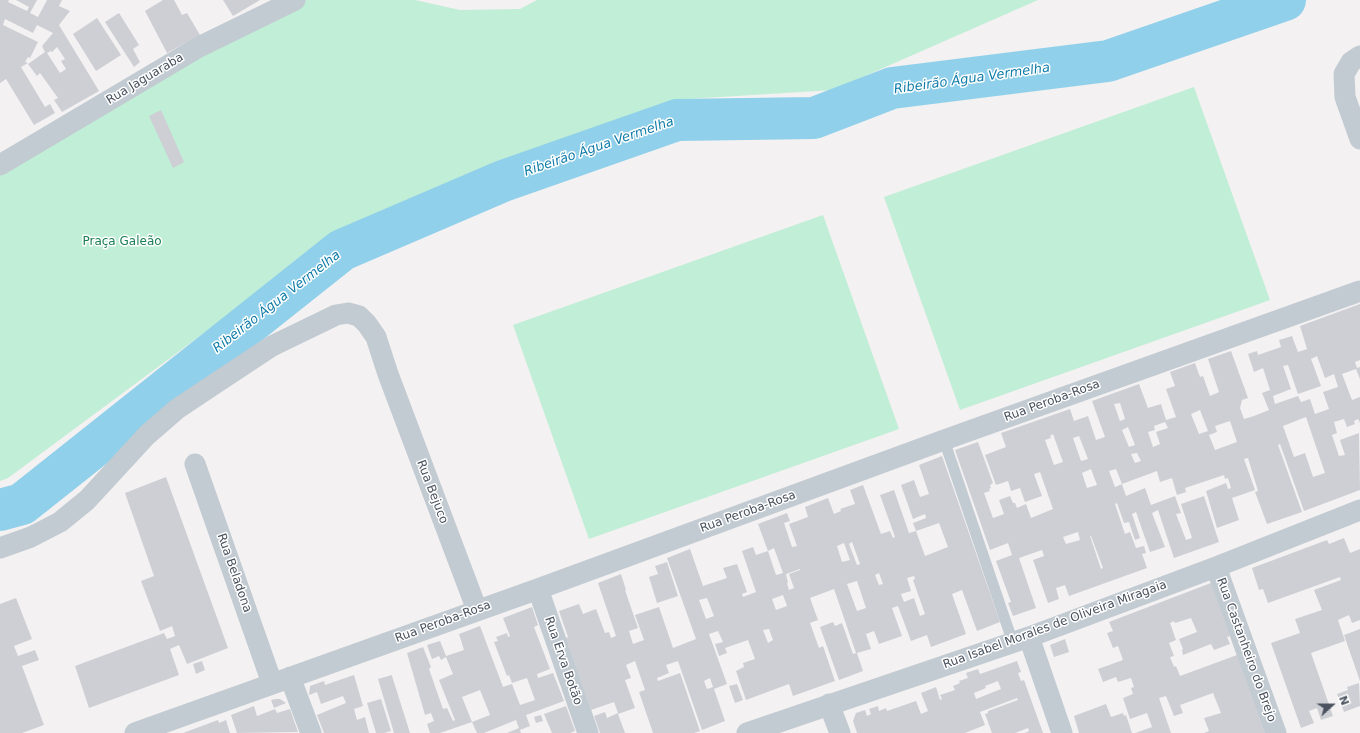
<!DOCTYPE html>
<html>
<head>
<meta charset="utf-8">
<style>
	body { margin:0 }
	#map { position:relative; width:1360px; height:733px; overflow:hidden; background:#f3f1f1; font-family:"DejaVu Sans",sans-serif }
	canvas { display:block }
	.north { position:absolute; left:1312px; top:685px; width:40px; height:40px; -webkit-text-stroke:3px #fff; paint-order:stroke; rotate:69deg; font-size:11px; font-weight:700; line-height:16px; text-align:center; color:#49525e }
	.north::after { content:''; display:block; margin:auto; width:14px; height:18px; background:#49525e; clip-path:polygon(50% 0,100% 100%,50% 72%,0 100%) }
</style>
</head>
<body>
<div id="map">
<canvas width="1360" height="733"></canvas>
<div class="north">N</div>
</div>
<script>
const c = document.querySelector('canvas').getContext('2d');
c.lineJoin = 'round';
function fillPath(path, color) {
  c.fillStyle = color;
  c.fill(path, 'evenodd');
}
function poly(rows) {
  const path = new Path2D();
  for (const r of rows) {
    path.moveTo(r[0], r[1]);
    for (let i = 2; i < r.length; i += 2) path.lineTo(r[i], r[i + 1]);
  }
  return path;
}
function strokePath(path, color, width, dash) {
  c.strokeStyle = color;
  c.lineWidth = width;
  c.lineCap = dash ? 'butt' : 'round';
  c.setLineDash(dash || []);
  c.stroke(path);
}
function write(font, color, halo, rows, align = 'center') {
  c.font = font + ' "DejaVu Sans",sans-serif';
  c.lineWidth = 3;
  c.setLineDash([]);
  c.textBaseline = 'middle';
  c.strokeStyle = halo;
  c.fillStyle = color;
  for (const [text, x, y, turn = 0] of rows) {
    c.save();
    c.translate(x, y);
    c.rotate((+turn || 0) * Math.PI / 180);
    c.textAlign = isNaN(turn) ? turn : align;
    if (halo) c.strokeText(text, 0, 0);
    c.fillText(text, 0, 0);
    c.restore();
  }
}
fillPath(poly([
	[293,0,415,0,460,10,520,9,537,0,1038,0,833,90,688,99,549,149,343,230,8,478,0,481,0,171],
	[1194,87,1270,300,960,410,884,197],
	[823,215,899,429,589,539,513,325]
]), '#c1eed6');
strokePath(poly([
	[0,510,22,504,342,250,503,181,677,120,814,118,892,88,1108,61,1285,0]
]), '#90d0ea', 42);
fillPath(poly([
	[0,0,9,0,8,2,27,11,29,7,16,0,37,0,30,13,38,17,47,0,62,0,59,6,70,11,59,25,99,91,62,112,54,100,58,98,40,73,37,76,28,64,45,52,42,46,53,33,37,25,33,33,5,19,3,25,38,42,30,58,28,57,25,62,28,63,21,67,45,107,50,104,55,113,34,125,6,79,0,83],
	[57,47,65,59,61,61,66,69,60,73,47,53,51,51,52,52],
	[163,0,174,0,182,15,187,13,200,35,167,53,145,11],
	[223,0,260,0,233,16],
	[119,13,139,45,133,49,140,62,134,67,105,22],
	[97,18,121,55,96,71,73,34],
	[161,110,184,162,173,168,149,116],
	[1360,304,1360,360,1355,362,1357,368,1360,367,1360,379,1356,369,1342,374,1352,400,1360,397,1360,423,1358,419,1354,421,1355,424,1347,427,1344,419,1334,422,1337,433,1332,435,1339,456,1345,455,1340,440,1359,433,1360,490,1304,511,1280,444,1278,445,1302,512,1267,524,1255,492,1258,491,1248,458,1244,459,1255,490,1232,498,1239,520,1217,528,1206,491,1226,483,1228,489,1231,488,1228,478,1225,479,1224,475,1185,488,1186,492,1177,495,1172,478,1160,482,1157,471,1122,484,1126,496,1145,488,1151,505,1175,496,1181,513,1176,514,1186,540,1192,538,1181,504,1204,496,1219,542,1174,558,1158,510,1152,513,1165,547,1150,552,1136,512,1132,514,1140,538,1135,540,1129,522,1124,523,1117,503,1115,504,1125,534,1130,532,1136,548,1144,546,1146,553,1142,554,1147,568,1069,596,1065,585,1056,588,1059,599,1048,603,1033,560,1044,556,1042,550,1019,558,1036,608,1013,616,1008,603,1011,602,996,561,1012,555,1008,543,990,550,955,450,978,442,993,483,990,485,991,488,989,489,990,491,984,493,993,518,1004,514,999,500,1010,496,1013,503,1015,503,1017,508,1026,504,1031,518,1053,509,1040,472,1034,474,1042,496,1025,502,1020,488,1011,491,1008,481,996,485,985,455,1006,447,1001,433,1070,409,1074,421,1088,416,1096,440,1105,437,1092,401,1139,384,1148,408,1161,404,1166,420,1176,417,1166,389,1175,386,1170,372,1195,363,1200,377,1203,376,1210,396,1219,392,1208,359,1231,351,1248,398,1242,400,1240,408,1244,419,1254,416,1269,410,1262,393,1270,390,1263,368,1254,372,1248,354,1257,351,1258,355,1281,347,1279,340,1292,336,1298,352,1307,349,1300,326],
	[1317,356,1325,378,1334,374,1338,387,1323,392,1329,409,1315,414,1310,399,1301,402,1298,396,1275,404,1273,396,1291,389,1283,366,1288,365,1298,394,1321,386,1311,359],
	[1120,403,1125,419,1120,421,1114,404],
	[1200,410,1208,431,1199,434,1191,414],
	[1306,417,1325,473,1313,477,1305,453,1294,457,1283,426],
	[1230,421,1237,442,1215,450,1209,435,1217,432,1215,426],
	[1165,422,1168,428,1156,432,1160,444,1153,447,1148,432,1155,430,1154,426],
	[1128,427,1135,445,1129,447,1122,430],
	[1053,434,1063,462,1054,465,1045,440,1051,438,1050,436],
	[1079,436,1088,459,1081,461,1073,438],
	[1137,453,1141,461,1135,463,1131,454],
	[1091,469,1097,485,1087,488,1082,473],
	[1116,469,1122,484,1115,487,1109,471],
	[1078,532,1080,540,1066,544,1063,537],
	[1090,536,1091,536,1103,568,1101,569],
	[942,456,1000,622,977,631,962,590,952,594,966,634,931,647,927,635,911,641,898,606,892,608,902,636,879,644,874,631,866,634,871,649,857,653,863,671,839,680,820,627,833,622,835,626,842,623,853,654,856,653,834,589,810,598,818,620,810,623,819,648,823,646,835,681,793,696,789,684,746,700,736,671,744,667,743,663,755,659,748,640,725,648,727,653,719,656,715,644,723,642,718,631,709,634,727,684,714,689,725,721,702,730,678,661,666,665,669,673,657,678,658,681,680,673,700,731,694,733,653,733,639,692,645,690,635,661,626,665,631,678,625,680,635,708,618,714,625,733,600,733,594,716,605,712,607,718,618,713,614,702,591,710,566,638,568,637,559,611,579,604,583,614,596,609,605,633,609,632,611,638,616,636,598,583,621,574,626,590,625,590,638,628,629,631,633,644,644,640,635,615,659,607,673,648,696,639,667,558,690,549,703,586,727,578,723,568,737,564,747,592,742,594,743,597,756,592,742,551,753,547,756,555,768,551,758,524,787,513,790,521,784,523,792,547,797,546,789,524,808,517,805,507,828,498,834,514,841,511,840,509,855,504,850,490,863,485,881,534,890,531,893,538,895,537,880,495,894,490,909,533,916,531,913,523,926,518,925,514,913,519,901,485,914,480,920,497,929,494,919,465],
	[939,523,948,547,925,556,916,531],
	[852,542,860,564,857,565,849,544],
	[844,543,850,560,842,562,837,546],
	[774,548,783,573,776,575,768,551],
	[800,569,800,570,789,574,794,588,789,590,787,583,788,583,786,574],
	[879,573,883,584,879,585,875,575],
	[914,576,915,579,913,580,925,614,920,616,914,598,904,602,901,594,911,591,907,578],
	[857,581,866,608,857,611,847,584],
	[783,595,787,606,776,610,772,599],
	[707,598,714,616,706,619,699,600],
	[769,629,773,640,768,643,763,630],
	[710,678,713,687,707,689,704,681],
	[166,477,228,648,187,664,179,645,170,649,179,675,89,708,75,666,164,633,167,639,175,636,172,626,160,631,141,581,154,576,125,493],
	[1344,538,1350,553,1360,549,1360,620,1352,623,1349,615,1338,620,1345,641,1311,653,1333,716,1321,720,1317,708,1309,711,1314,723,1301,728,1271,643,1300,633,1295,619,1322,610,1314,590,1341,580,1340,577,1268,603,1263,589,1259,590,1252,568,1327,540,1329,544],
	[667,562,678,596,657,603,649,577,658,574,655,566],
	[1211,583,1230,636,1227,637,1230,644,1214,650,1211,644,1183,655,1182,650,1183,649,1179,639,1197,632,1191,618,1175,623,1174,621,1170,623,1176,640,1169,643,1174,656,1170,657,1174,667,1176,666,1180,676,1237,655,1265,733,1204,733,1209,731,1204,718,1221,713,1213,693,1180,705,1183,713,1174,716,1166,696,1159,698,1171,733,1135,733,1152,727,1147,713,1130,719,1123,698,1133,694,1131,688,1134,687,1131,678,1118,682,1116,677,1103,682,1098,669,1123,660,1118,646,1113,648,1107,633,1113,631,1109,622],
	[16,598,32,639,14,646,18,656,35,650,39,660,22,666,44,725,22,733,0,733,0,604],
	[532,607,538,625,534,627,550,669,537,674,538,678,553,673,564,701,526,715,530,726,520,730,521,733,507,733,519,728,516,720,484,733,477,733,472,722,490,715,480,690,462,697,472,722,440,733,430,733,427,724,434,721,431,713,425,715,407,653,423,647,431,667,429,669,443,709,447,708,453,721,455,720,439,680,453,674,446,657,441,660,439,656,432,659,427,645,440,641,446,656,464,650,459,634,480,626,503,687,512,684,520,705,535,700,527,678,512,683,509,675,507,676,494,642,498,641,496,637,507,633,508,637,510,636,503,618],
	[1360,629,1360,681,1344,635],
	[1065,639,1069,652,1054,657,1050,645],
	[202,661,205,670,196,674,193,664],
	[1017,661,1021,672,1018,673,1021,681,1024,680,1043,733,1025,733,1029,731,1028,728,1015,733,992,733,985,714,988,713,988,711,1018,700,1017,698,980,712,985,725,965,733,857,733,853,721,856,713,865,710,867,716,871,714,869,709,878,706,879,711,886,708,887,711,916,701,921,714,928,711,921,693,936,687,940,700,942,699,940,695,955,690,953,686,960,683,959,681,968,678,966,673,978,669,980,674],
	[998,681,1001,689,976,699,974,693,986,688,985,686],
	[354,675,363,706,354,709,357,720,365,717,369,733,324,733,317,715,346,703,343,696,321,704,317,692,309,695,310,686,324,681,325,685],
	[392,675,392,676,410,733,394,733,378,679],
	[1359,683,1360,706,1344,712,1337,694,1348,690,1347,687],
	[737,684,743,700,735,703,729,686],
	[276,699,280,699,286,703,274,708,271,700],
	[381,699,391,731,384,733,376,733,367,703],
	[1106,704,1111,717,1123,713,1124,716,1126,715,1132,733,1079,733,1074,716],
	[254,706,257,716,275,709,277,713,290,709,298,732,237,733,231,715],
	[566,706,575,731,570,733,552,733,544,714],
	[541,715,543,721,536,723,534,717],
	[218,720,219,723,226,720,230,733,183,733]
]), '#cecfd5');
strokePath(poly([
	[944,440,1013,643]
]), '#c2cad2', 11);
strokePath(poly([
	[1360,56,1351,62,1344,74,1345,97,1360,139],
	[0,165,199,47,295,0],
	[195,464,272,683],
	[0,548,31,537,60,522,87,500,147,435,177,409,216,383,272,346,336,315,348,313,359,316,367,324,376,337,388,374,477,610],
	[1216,567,1276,733],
	[538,589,588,733],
	[1029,637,1062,733],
	[290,677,311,733],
	[829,704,840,733],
	[135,733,538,589,944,440,1360,291],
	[747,733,1029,637,1216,567,1360,510]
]), '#c2cad2', 21);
write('12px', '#49525e', '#fff', [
	["Rua Jaguaraba",145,79,-31],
	["Rua Peroba-Rosa",1052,401,-20],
	["Rua Bejuco",432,492,69],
	["Rua Peroba-Rosa",748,512,-20],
	["Rua Beladona",234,573,71],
	["Rua Peroba-Rosa",443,622,-20],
	["Rua Isabel Morales de Oliveira Miragaia",1055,625,-20],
	["Rua Castanheiro do Brejo",1246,650,70],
	["Rua Erva Botão",563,661,71]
]);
write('12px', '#1a7e54', '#fff', [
	["Praça Galeão",122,242]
]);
write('italic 13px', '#117da9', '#fff', [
	["Ribeirão Água Vermelha",972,79,-8],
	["Ribeirão Água Vermelha",599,147,-19],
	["Ribeirão Água Vermelha",277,302,-38]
]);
</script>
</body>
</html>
